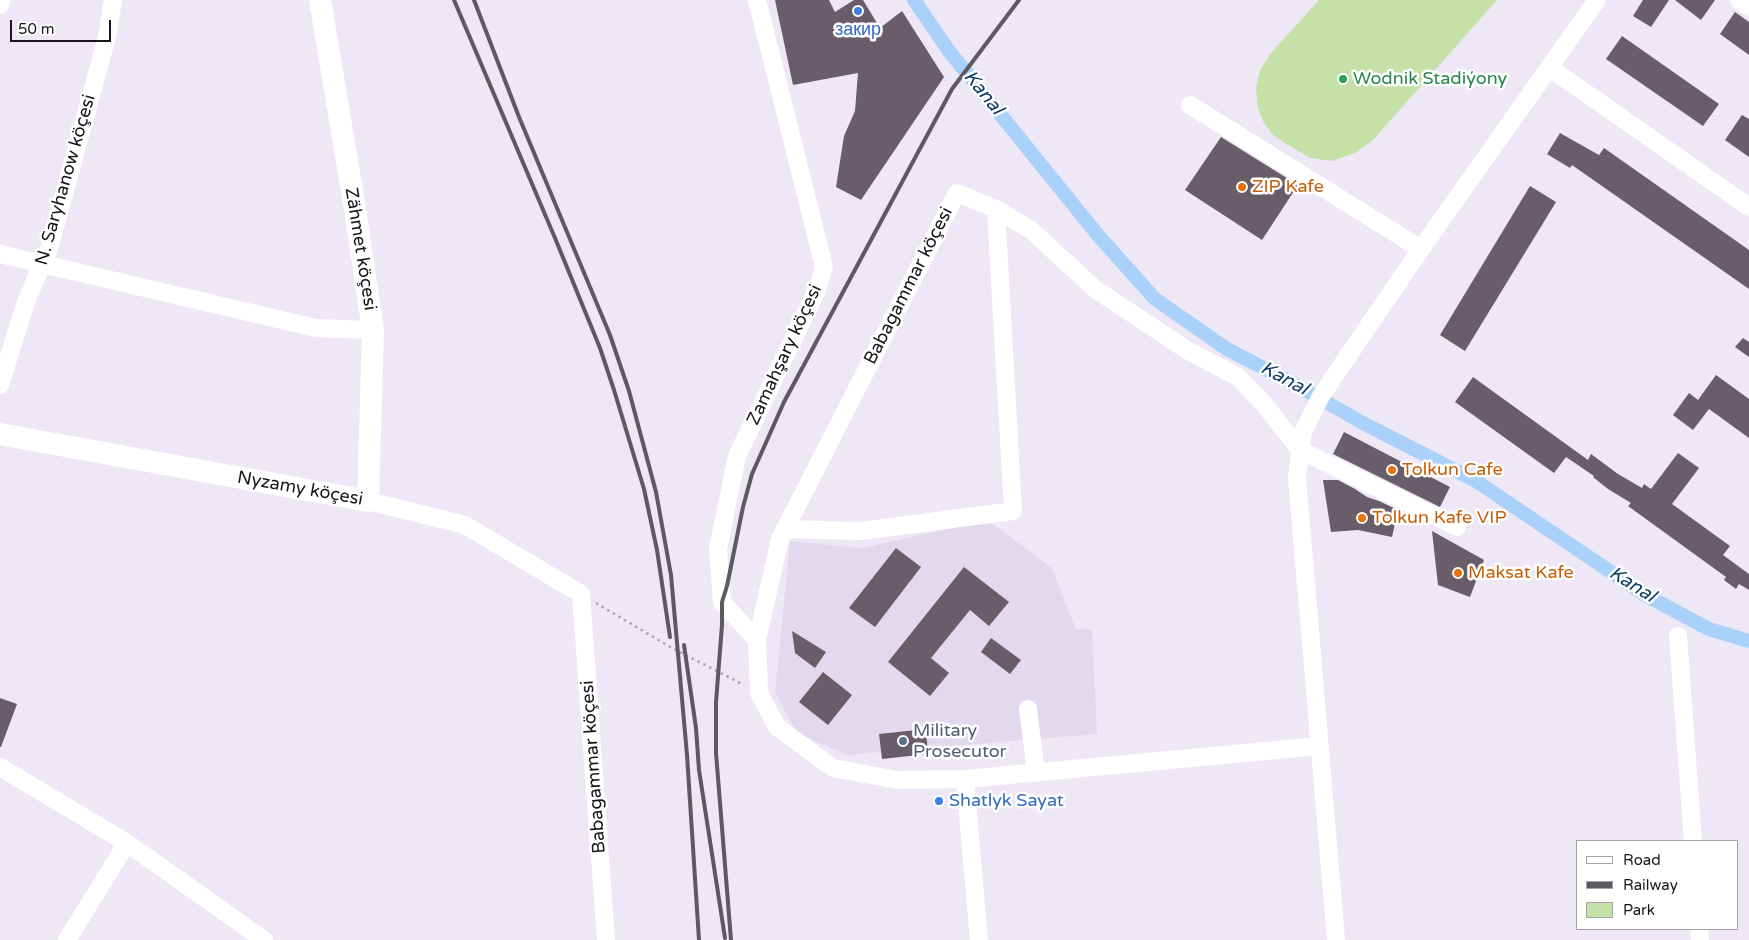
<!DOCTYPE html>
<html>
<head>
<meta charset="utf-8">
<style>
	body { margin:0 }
	#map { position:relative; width:1749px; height:940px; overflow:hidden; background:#ede7f6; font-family:"Varela Round",sans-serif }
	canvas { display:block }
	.legend { position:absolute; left:1576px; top:840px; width:162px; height:90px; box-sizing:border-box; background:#fff; border:1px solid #a3a2a4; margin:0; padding:6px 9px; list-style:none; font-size:15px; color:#19171c }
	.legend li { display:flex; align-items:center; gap:10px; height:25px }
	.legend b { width:25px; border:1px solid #a3a2a4 }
	.scale { position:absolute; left:10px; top:20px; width:101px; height:22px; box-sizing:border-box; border:2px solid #19171c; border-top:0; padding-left:6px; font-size:15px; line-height:18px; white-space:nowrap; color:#19171c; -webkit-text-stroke:4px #fff; paint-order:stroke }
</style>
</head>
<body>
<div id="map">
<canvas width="1749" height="940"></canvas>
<ul class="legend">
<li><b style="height:6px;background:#fff"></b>Road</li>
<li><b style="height:6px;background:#5c5961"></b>Railway</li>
<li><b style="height:14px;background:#c5e1a7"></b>Park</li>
</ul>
<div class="scale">50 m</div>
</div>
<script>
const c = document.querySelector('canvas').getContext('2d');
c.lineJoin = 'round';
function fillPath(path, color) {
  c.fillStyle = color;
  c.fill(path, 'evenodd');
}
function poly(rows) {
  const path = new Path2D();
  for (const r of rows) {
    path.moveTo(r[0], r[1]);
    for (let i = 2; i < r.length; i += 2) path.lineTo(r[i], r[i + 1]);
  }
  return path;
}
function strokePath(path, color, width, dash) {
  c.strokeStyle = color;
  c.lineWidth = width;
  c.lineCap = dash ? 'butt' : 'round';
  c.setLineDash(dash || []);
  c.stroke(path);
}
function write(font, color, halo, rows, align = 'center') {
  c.font = font + ' "Varela Round",sans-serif';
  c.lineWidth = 5;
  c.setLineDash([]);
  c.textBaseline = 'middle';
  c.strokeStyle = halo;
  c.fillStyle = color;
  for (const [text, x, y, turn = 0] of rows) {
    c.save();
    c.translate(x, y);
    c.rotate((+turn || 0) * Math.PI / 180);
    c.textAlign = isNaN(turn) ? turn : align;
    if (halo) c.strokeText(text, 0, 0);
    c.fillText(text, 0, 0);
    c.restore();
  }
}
fillPath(poly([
	[987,520,1052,568,1076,630,1092,629,1097,734,928,748,926,729,879,734,881,752,846,755,796,732,775,692,790,541,862,548]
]), '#e2d9ef');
fillPath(poly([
	[1319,0,1497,0,1373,140,1355,153,1332,161,1310,158,1285,143,1273,135,1264,123,1258,108,1256,88,1260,70,1271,53]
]), '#c5e1a7');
strokePath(poly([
	[914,0,949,51,1097,234,1155,299,1227,349,1294,384,1363,423,1476,481,1645,595,1709,629,1749,641]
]), '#aad1fa', 14);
fillPath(poly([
	[775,0,829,0,835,12,854,0,863,0,880,28,902,11,944,77,861,200,836,187,844,136,855,111,858,73,793,85],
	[1643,0,1669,0,1651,27,1633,16],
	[1675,0,1715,0,1701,20],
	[1735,12,1749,22,1749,55,1720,34],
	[1622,36,1719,104,1703,126,1606,59],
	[1742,115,1749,119,1749,157,1725,140],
	[1560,133,1599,155,1604,148,1749,250,1749,289,1572,165,1570,168,1547,154],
	[1221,137,1298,185,1262,240,1185,190],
	[1530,186,1556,202,1465,351,1440,335],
	[1743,338,1749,342,1749,357,1735,347],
	[1716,375,1749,399,1749,438,1709,409,1693,430,1673,415,1689,393,1698,400],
	[1473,377,1588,460,1591,454,1618,474,1642,488,1644,484,1651,489,1678,453,1699,468,1672,504,1730,546,1723,555,1749,574,1749,590,1739,584,1736,589,1724,580,1726,577,1628,506,1631,503,1608,489,1593,477,1594,476,1566,457,1554,473,1455,402],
	[1344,432,1450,487,1440,507,1333,454],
	[1323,480,1338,480,1355,489,1367,497,1379,501,1398,510,1392,537,1358,530,1331,532],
	[1432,531,1484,560,1470,597,1438,585],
	[896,548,921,567,875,627,849,608],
	[964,567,1009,602,989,626,970,610,931,658,949,673,930,696,888,662],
	[792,631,826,652,815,668,795,653],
	[991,638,1021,660,1010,674,981,652],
	[823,672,852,695,828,725,799,702],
	[0,698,17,704,1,747,0,747],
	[926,729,928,754,882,759,879,734]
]), '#685d68');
strokePath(poly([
	[596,603,672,648,744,685]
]), '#aaa5b1', 2.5, [2.5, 4]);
strokePath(poly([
	[1739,0,1749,7],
	[0,5,1,0],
	[1550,68,1749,207],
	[1190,105,1421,249],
	[0,254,316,328,373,330],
	[0,385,27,299,49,249,107,37,113,0],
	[368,501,465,525,581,594,606,940],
	[785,529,861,531,1013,511,996,209],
	[1678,636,1693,841],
	[757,640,722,602,718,549,737,456,817,290,824,267,757,0],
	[1028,709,1036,773],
	[1320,746,965,779,897,780,833,768,777,727,759,693,757,640,780,539,957,193,996,209,1031,230,1095,289,1187,350,1238,377,1264,404,1300,450,1457,527],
	[0,767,127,843,264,940],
	[965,779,979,940],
	[1699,929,1700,940],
	[67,940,127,843],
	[1336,940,1297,477,1303,432,1321,396,1350,353,1421,249,1597,0]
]), '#fff', 18);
strokePath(poly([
	[0,434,368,501,373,330,354,203,320,0]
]), '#fff', 22);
strokePath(poly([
	[454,0,555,238,600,348,614,390,644,489,657,550,670,637],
	[474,0,519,117,610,335,629,391,656,492,671,575,687,755,699,940],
	[684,645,696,728,699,770,725,938],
	[731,940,716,753,716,702,722,625,722,602,727,586,743,507,752,474,784,402,952,89,1019,0]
]), '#5c5961', 4);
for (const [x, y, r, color] of [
	[858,11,5,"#3f7fe0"],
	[1343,79,5,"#2e9e5b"],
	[1242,187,5,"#e8710a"],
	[1392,470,5,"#e8710a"],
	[1362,518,5,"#e8710a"],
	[1458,573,5,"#e8710a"],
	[903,741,5,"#5c6f8a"],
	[939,801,5,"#3f7fe0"]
]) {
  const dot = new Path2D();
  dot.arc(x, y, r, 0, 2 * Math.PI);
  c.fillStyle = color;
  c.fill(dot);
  strokePath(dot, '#fff', 2);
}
write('18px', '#366cbe', '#fff', [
	["закир",858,30],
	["Shatlyk Sayat",949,801,"left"]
]);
write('18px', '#27864d', '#fff', [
	["Wodnik Stadiýony",1353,79]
], 'left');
write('18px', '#19171c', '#fff', [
	["N. Saryhanow köçesi",66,180,-74],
	["Zähmet köçesi",360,249,81],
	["Babagammar köçesi",909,286,-63],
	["Zamahşary köçesi",785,355,-65],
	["Nyzamy köçesi",300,489,10],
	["Babagammar köçesi",594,767,-94]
]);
write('18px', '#c56008', '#fff', [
	["ZIP Kafe",1252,187],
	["Tolkun Cafe",1402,470],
	["Tolkun Kafe VIP",1372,518],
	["Maksat Kafe",1468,573]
], 'left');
write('18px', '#4e5e75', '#fff', [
	["Military",913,731],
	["Prosecutor",913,752]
], 'left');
write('italic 19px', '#0e3e68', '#fff', [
	["Kanal",983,93,51],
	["Kanal",1284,379,28],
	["Kanal",1632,585,32]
]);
</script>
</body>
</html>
